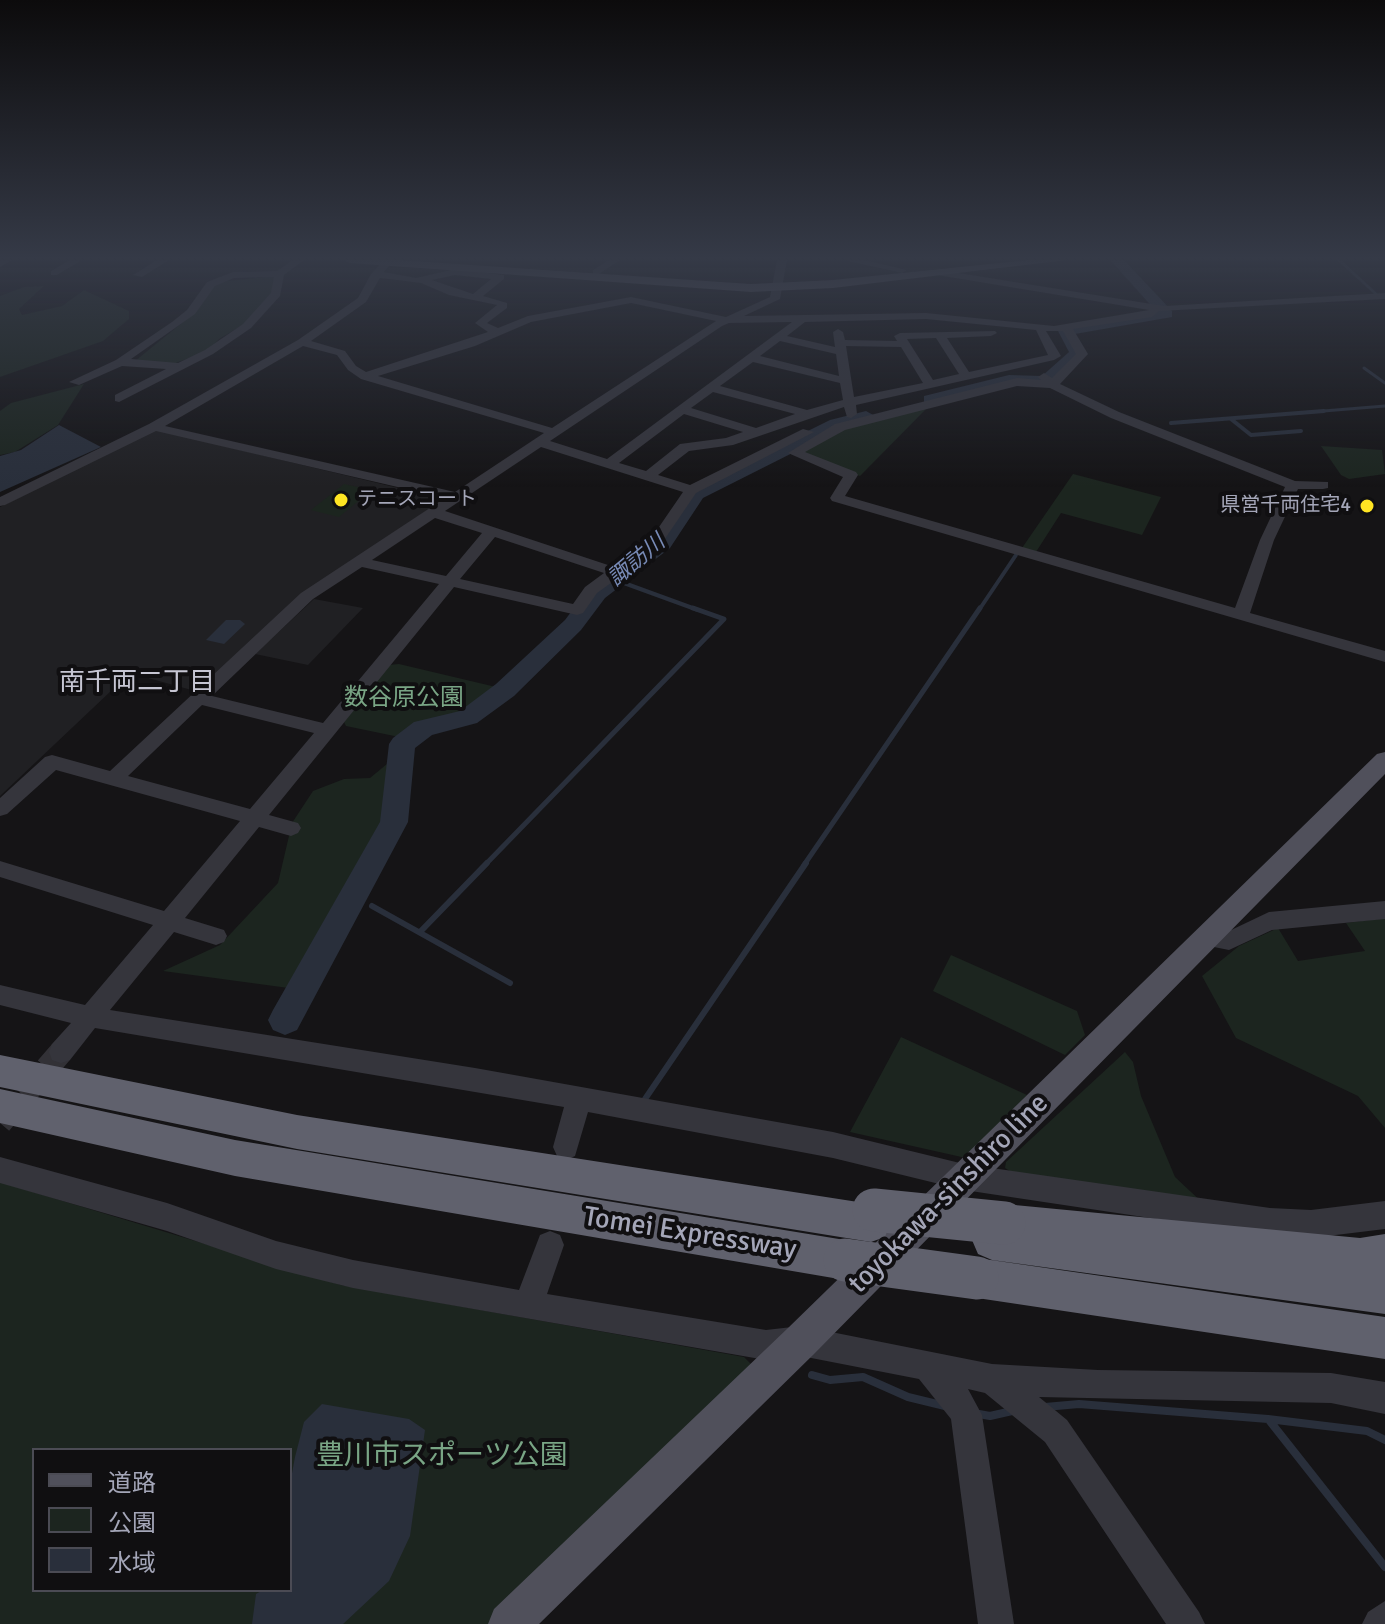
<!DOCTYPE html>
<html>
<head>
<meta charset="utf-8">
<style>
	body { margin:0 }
	#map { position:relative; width:1385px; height:1624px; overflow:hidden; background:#151416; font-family:Signika,"Noto Sans JP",sans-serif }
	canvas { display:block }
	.legend { position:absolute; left:32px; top:1448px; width:260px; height:144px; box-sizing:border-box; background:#100f11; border:2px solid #4b4b54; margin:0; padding:10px 14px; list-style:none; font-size:24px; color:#a4a6b8 }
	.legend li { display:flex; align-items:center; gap:16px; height:40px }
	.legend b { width:40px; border:2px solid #4b4b54 }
</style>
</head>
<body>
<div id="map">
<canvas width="1385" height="1624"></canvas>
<ul class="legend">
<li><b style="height:10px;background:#50505b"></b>道路</li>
<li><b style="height:22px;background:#1c251f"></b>公園</li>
<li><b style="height:22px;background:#292f3b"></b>水域</li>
</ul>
</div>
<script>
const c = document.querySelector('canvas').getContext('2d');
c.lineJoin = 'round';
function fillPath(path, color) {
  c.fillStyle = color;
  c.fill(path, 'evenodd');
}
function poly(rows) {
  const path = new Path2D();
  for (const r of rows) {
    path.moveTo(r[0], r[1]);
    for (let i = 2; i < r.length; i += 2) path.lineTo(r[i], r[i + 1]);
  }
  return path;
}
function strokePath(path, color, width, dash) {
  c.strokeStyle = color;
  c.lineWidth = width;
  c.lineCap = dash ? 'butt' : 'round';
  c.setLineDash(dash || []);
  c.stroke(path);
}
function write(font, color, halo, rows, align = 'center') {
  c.font = font + ' Signika,"Noto Sans JP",sans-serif';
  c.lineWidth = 8;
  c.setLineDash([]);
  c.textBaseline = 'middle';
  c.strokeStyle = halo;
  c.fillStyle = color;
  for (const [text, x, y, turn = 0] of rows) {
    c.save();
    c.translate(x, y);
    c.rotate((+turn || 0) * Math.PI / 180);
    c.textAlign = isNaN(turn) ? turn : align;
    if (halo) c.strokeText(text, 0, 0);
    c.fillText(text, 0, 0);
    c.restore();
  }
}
fillPath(poly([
	[153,429,444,499,364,553,203,689,195,691,130,673,0,796,0,507],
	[314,599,363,608,308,665,255,654]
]), '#202023');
fillPath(poly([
	[275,276,273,293,246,323,219,339,208,351,173,364,135,361,193,314,218,282],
	[44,286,19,309,22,315,62,306,84,290,129,311,129,319,103,341,0,377,0,296,24,287],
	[84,384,58,425,15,452,0,455,0,411,11,403],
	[930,405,860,476,801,455,801,449,844,427],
	[1321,446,1382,450,1385,474,1349,479,1341,475],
	[1073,474,1161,497,1142,535,1061,513,1036,552,1022,548],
	[344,484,372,490,339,517,311,510],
	[399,664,496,687,497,690,467,711,423,725,404,738,346,726,344,722,389,665],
	[393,759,384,829,296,989,163,971,220,945,278,883,292,823,313,791,344,779,370,778],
	[1385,918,1385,1128,1358,1096,1236,1038,1202,976,1239,946,1278,928,1298,961,1365,951,1346,923],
	[951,955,1077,1011,1085,1035,1065,1055,933,991],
	[901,1037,1027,1095,966,1158,850,1132],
	[1125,1052,1133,1062,1141,1096,1175,1177,1206,1206,1013,1173,1005,1168,1006,1162],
	[0,1182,341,1285,744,1357,753,1366,489,1624,0,1624],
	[34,1450,290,1450,290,1590,34,1590]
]), '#1c251f');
fillPath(poly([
	[59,425,101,447,0,492,0,456,21,450],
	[226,620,240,620,245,624,224,644,206,640],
	[322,1404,409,1419,425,1430,410,1536,389,1581,343,1624,252,1624,256,1594,263,1590,290,1590,290,1484,295,1457,304,1422]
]), '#292f3b');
strokePath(poly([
	[1339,260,1376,294],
	[1364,368,1385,383],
	[1299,413,1385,406]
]), '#292f3b', 3);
strokePath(poly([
	[1231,419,1251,435,1301,431],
	[1171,423,1324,411],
	[613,579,698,610],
	[979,610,1016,555]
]), '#292f3b', 4);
strokePath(poly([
	[485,865,724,619,693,608],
	[804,865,980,608]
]), '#292f3b', 5);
strokePath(poly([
	[372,906,510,983],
	[420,932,487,863],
	[645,1099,806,863]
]), '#292f3b', 6);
strokePath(poly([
	[812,1375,830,1380,863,1377,908,1397,945,1406],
	[1045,1407,1079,1404,1268,1419,1367,1431,1385,1440],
	[979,1414,990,1416,1012,1411],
	[1269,1420,1385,1567]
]), '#292f3b', 8);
fillPath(poly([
	[1110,260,1124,260,1172,311,1172,317,1075,334,1085,353,1052,385,1009,385,924,404,924,396,1009,375,1042,376,1069,352,1058,331,1061,328,1156,311,1110,260],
	[866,411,875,416,872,420,842,428,703,498,670,548,605,598,581,630,514,696,477,723,432,735,415,748,408,822,297,1030,285,1035,273,1030,268,1020,273,1010,380,822,389,744,393,738,414,722,460,711,496,684,565,620,589,588,655,540,689,490,830,420,866,411]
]), '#292f3b');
strokePath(poly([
	[0,1123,61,1052]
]), '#323136', 24, [24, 12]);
fillPath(poly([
	[0,260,12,260,0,267,0,260],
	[70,260,82,260,57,275,51,275,51,271,70,260],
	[157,260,169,260,142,277,133,275,157,260],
	[293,260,304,260,284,275,280,296,251,328,213,354,119,402,115,401,115,395,166,369,122,366,79,385,69,382,116,360,172,322,187,310,207,282,233,272,277,271,293,260],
	[274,277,271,293,243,324,205,350,178,363,131,359,195,314,215,286,234,278,274,277],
	[384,260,394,260,384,272,416,278,455,269,504,275,504,279,483,296,507,303,507,308,487,323,498,328,528,316,631,297,726,317,770,297,777,260,787,260,780,299,744,316,926,313,1054,326,1149,310,937,275,940,270,1164,306,1385,293,1385,299,1159,311,1152,317,1073,329,1088,354,1060,384,1119,412,1295,481,1328,482,1328,488,1323,489,1298,489,1274,540,1250,613,1385,651,1385,662,832,501,830,498,843,477,788,453,835,424,1017,378,1041,380,1038,377,1044,373,1052,378,1076,354,1063,331,1046,331,1061,356,1054,360,856,405,857,414,851,418,847,417,844,407,733,445,689,451,658,475,690,485,803,429,814,432,696,493,658,549,597,593,583,613,577,615,454,587,269,815,298,823,301,828,298,833,291,836,259,827,185,918,224,930,227,936,224,942,216,945,174,932,110,1010,475,1068,833,1132,964,1164,1270,1208,1311,1210,1385,1201,1385,1229,1311,1238,1270,1236,964,1190,833,1158,588,1112,575,1156,566,1160,557,1156,553,1147,564,1107,95,1028,70,1060,61,1063,52,1060,49,1052,52,1044,71,1023,0,1005,0,985,85,1005,153,925,0,877,0,861,164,911,240,821,56,770,7,814,0,816,0,798,45,757,52,755,110,771,301,593,445,498,156,431,5,505,0,506,0,497,149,424,298,340,358,298,371,274,384,260],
	[455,275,491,279,473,294,432,280,455,275],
	[380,278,421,283,449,295,497,305,475,323,488,332,366,372,356,366,345,351,311,341,366,302,380,278],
	[631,303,716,321,552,428,378,376,475,346,531,322,631,303],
	[926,319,1036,330,1048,355,969,372,947,338,991,336,997,333,995,331,900,333,894,336,897,341,845,340,843,332,838,329,833,332,835,347,787,336,805,322,926,319],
	[792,322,607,459,550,441,722,326,729,323,792,322],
	[936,338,959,374,933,380,907,339,936,338],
	[780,341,836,354,839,376,760,356,780,341],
	[303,346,337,355,348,370,361,379,544,433,455,492,165,426,303,346],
	[846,346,901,347,923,383,854,397,846,346],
	[753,362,840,383,843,400,807,410,720,386,753,362],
	[1017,386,1050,388,1111,418,1285,487,1260,540,1235,608,845,496,858,475,856,472,805,452,845,430,1017,386],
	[713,392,795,414,756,428,691,408,713,392],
	[684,414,743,432,726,438,680,444,646,471,619,463,684,414],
	[541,447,683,492,648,543,614,567,445,511,541,447],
	[435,518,482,533,446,576,372,560,435,518],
	[495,537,604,573,585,587,573,604,460,579,495,537],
	[362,567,439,584,323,723,212,696,313,599,362,567],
	[202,705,314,733,250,809,128,776,202,705],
	[609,260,620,260,599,274,593,274,593,270,609,260],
	[844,260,864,260,907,270,902,273,844,260],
	[1385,901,1385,919,1272,930,1229,950,1199,944,1196,938,1199,932,1207,929,1227,932,1269,912,1385,901],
	[0,1157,167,1203,276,1241,353,1260,519,1290,540,1235,550,1231,560,1235,564,1245,547,1294,766,1330,801,1326,992,1364,1098,1370,1331,1373,1385,1382,1385,1414,1331,1403,1039,1397,1067,1420,1199,1612,1205,1624,1166,1624,1045,1442,985,1393,968,1389,982,1415,1014,1624,978,1624,951,1419,919,1379,801,1356,766,1360,353,1288,276,1269,167,1231,0,1183,0,1157],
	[1385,1601,1385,1624,1362,1624,1368,1612,1385,1601]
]), '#35353c');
fillPath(poly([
	[344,260,398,260,751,284,833,280,1029,260,1067,260,833,288,751,292,350,263,344,260],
	[1385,752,1385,774,814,1354,539,1624,488,1624,494,1609,788,1328,1377,754,1385,752]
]), '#50505b');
fillPath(poly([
	[0,1055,297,1115,871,1204,885,1209,890,1223,885,1237,871,1242,297,1149,0,1087,0,1055],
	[0,1089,235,1140,845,1240,859,1246,865,1260,859,1274,845,1280,235,1176,0,1123,0,1089],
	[1004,1204,1360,1238,1385,1234,1385,1314,992,1260,978,1254,972,1240,990,1209,1004,1204],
	[977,1258,1385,1317,1385,1359,977,1298,963,1292,957,1278,963,1264,977,1258]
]), '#60616d');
strokePath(poly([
	[874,1210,1004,1223],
	[845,1260,977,1278]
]), '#60616d', 43);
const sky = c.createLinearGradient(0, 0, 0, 487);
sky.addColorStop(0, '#0c0b0c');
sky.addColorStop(0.53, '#353a47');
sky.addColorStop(1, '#353a4700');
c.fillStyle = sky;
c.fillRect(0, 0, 1385, 487);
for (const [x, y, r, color] of [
	[341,500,8,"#ffe523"],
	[1367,506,8,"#ffe523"]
]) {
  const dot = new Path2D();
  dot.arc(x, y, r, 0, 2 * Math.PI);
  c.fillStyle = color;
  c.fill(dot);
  strokePath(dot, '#100f11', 3);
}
write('20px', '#a4a6b8', '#100f11', [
	["テニスコート",357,500],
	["県営千両住宅4",1351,506,"right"]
], 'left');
write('italic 22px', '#788bb7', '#100f11', [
	["諏訪川",637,561,-40]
]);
write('24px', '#79a585', '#100f11', [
	["数谷原公園",404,699]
]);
write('26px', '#c6c6d3', '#100f11', [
	["南千両二丁目",137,683]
]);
write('28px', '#a4a6b8', '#100f11', [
	["toyokawa-sinshiro line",949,1194,-45],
	["Tomei Expressway",690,1234,9]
]);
write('28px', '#79a585', '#100f11', [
	["豊川市スポーツ公園",442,1457]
]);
</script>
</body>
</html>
